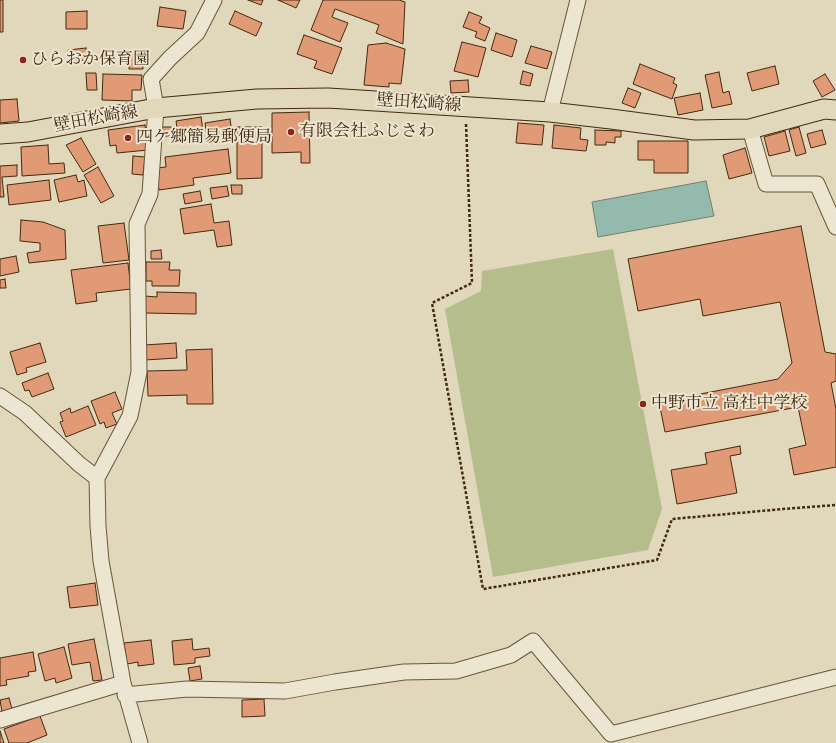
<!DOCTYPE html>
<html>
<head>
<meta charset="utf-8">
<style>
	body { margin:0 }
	canvas { display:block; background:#e1d7ba }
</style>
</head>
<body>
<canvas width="836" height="743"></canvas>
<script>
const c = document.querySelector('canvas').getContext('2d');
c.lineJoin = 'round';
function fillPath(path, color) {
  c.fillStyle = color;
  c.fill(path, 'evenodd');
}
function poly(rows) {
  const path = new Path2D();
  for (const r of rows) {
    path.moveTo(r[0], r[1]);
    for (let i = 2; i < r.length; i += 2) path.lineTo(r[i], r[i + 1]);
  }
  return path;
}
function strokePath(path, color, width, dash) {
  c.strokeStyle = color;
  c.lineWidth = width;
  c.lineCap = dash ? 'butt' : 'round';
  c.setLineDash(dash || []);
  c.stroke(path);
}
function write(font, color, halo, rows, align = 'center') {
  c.font = font + ' "IM FELL Double Pica","Noto Serif JP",serif';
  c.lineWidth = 4;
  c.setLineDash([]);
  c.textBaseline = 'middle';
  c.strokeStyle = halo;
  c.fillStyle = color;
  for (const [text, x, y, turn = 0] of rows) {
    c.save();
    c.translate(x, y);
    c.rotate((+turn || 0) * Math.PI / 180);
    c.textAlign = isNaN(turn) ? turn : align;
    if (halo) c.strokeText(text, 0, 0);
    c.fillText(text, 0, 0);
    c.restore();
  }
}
fillPath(poly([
	[613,249,662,509,648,550,493,577,445,309,481,291,482,271]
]), '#b6bd8d');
const water = poly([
	[706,181,714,216,598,237,592,202,706,181]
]);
fillPath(water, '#94baae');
strokePath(water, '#74806e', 1);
const building = poly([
	[0,0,3,0,3,32,0,32,0,0],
	[248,0,263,0,261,5,248,0],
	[278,0,300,0,296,8,278,0],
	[323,0,399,0,405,2,403,44,376,33,379,25,335,9,332,17,348,23,340,42,311,30,323,0],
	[160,7,186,11,183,29,157,26,160,7],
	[87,11,87,29,66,29,66,12,87,11],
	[235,11,262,23,256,36,229,24,235,11],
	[469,12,482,17,479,23,490,28,485,41,475,37,477,32,463,27,469,12],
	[496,33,517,40,512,57,491,50,496,33],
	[304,35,342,48,332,74,314,68,317,61,297,54,304,35],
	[462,42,486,48,478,77,454,71,462,42],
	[386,43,405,49,401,84,389,83,389,87,364,85,368,45,386,43],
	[531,46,552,52,547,69,525,63,531,46],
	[86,48,87,60,70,62,68,50,86,48],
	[129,54,143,54,143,69,129,69,129,54],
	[640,64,675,78,673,83,677,85,672,99,633,84,640,64],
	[775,66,779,84,752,91,747,73,775,66],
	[523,71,533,74,530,86,520,84,523,71],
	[719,72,723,93,729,91,732,104,712,108,705,75,719,72],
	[86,73,96,73,97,90,87,90,86,73],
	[103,74,142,75,141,90,132,90,132,101,102,100,103,74],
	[825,74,835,90,822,97,813,81,825,74],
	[468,80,469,92,451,93,450,81,468,80],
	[628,88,641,93,635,108,622,103,628,88],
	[700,93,703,110,678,115,674,98,700,93],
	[17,99,19,121,0,123,0,100,17,99],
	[309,112,310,163,301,163,301,152,272,153,272,113,309,112],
	[201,117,204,138,179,142,176,121,201,117],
	[230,119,233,140,208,144,205,123,230,119],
	[518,123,544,125,542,145,516,143,518,123],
	[145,125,148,150,117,153,116,145,110,146,108,130,145,125],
	[554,125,581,128,580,139,588,140,586,151,552,148,554,125],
	[161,127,172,127,172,136,161,136,161,127],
	[237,127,262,127,262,178,237,179,237,127],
	[799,127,806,153,796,156,789,130,799,127],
	[595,130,621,131,621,137,615,137,615,143,606,142,606,145,595,145,595,130],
	[822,130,826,144,811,148,807,134,822,130],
	[785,131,790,151,769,156,764,137,785,131],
	[81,138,96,164,83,172,66,145,81,138],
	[638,141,688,141,688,173,654,173,654,160,638,160,638,141],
	[48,145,49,164,64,163,65,173,22,176,21,147,48,145],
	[745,148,752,173,729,179,723,155,745,148],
	[228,149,231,173,193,178,194,185,159,190,156,168,166,167,165,157,228,149],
	[133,156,145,157,143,175,132,174,133,156],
	[17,165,17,176,2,177,4,197,0,197,0,166,17,165],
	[98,167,114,196,101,203,84,175,98,167],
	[76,175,78,182,84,180,87,196,59,202,54,180,76,175],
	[49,180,51,200,9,205,7,185,49,180],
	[231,185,242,185,242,194,232,194,231,185],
	[227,186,229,196,212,199,210,188,227,186],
	[200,191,202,201,185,204,183,194,200,191],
	[211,204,214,223,229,221,232,245,217,247,214,230,184,234,180,209,211,204],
	[21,220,43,222,65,230,66,259,29,263,27,253,40,251,40,243,20,241,21,220],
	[124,223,129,260,103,263,98,226,124,223],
	[801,226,825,352,836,354,836,381,831,383,836,409,836,467,794,475,789,449,806,445,798,407,665,432,659,402,778,379,792,363,780,302,703,316,700,299,638,311,628,259,801,226],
	[161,250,162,259,151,259,151,251,161,250],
	[16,256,19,272,0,276,0,259,16,256],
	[146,262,170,262,169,270,180,270,179,286,152,286,152,281,146,281,146,262],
	[128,263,131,289,96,293,97,301,76,304,71,270,128,263],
	[5,279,6,288,0,288,0,280,5,279],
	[157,292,196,293,196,314,145,313,145,296,157,297,157,292],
	[40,343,46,362,26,368,27,372,17,375,10,352,40,343],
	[176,343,177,358,145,360,144,345,176,343],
	[212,349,213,404,187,404,187,395,148,396,147,371,187,370,186,350,212,349],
	[48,373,54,389,32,397,29,390,25,391,22,383,48,373],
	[115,392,122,409,112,413,117,424,106,428,104,422,100,424,91,401,115,392],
	[88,406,96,425,66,437,60,422,63,421,60,413,70,408,71,413,88,406],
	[740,446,741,454,730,456,737,493,677,504,671,470,707,464,705,453,740,446],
	[95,583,98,605,70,608,67,587,95,583],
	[94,639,102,680,93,681,90,662,72,665,68,644,94,639],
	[192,639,193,650,209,648,210,656,195,658,195,663,174,665,172,641,192,639],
	[151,640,154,664,138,666,138,662,127,664,124,643,151,640],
	[64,647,72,678,56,683,55,678,45,681,38,654,64,647],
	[33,652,36,671,28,672,29,676,6,680,7,685,0,686,0,658,33,652],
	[200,666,202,679,190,681,188,668,200,666],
	[9,698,12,709,2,712,0,700,9,698],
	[264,699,265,716,242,717,242,700,264,699],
	[40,716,47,735,27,743,9,743,4,729,40,716],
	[0,731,4,743,0,743,0,731]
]);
fillPath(building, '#e19a76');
strokePath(building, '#442a0e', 1);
const minor = poly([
	[550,112,578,0],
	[750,129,766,184,817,184,836,227],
	[0,396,25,413,79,464,97,478],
	[125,695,187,689,285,691,335,682,404,672,456,671,511,655,533,641,611,734,836,677],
	[0,720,123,683],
	[140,743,123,683,101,561,98,526,97,478,130,416,139,372,137,224,150,194,156,108,151,79,170,58,197,33,214,0]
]);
const major = poly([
	[0,134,28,132,156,108,257,99,328,98,550,112,611,119,694,130,750,129,824,109,836,110]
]);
strokePath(minor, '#6b5539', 17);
strokePath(major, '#442a0e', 21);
strokePath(poly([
	[466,124,472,283,432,303,483,589,657,560,672,519,783,509,836,505]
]), '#442a0e', 2.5, [3, 2]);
strokePath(minor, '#ece5d2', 15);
strokePath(major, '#e1d7ba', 19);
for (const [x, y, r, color] of [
	[23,60,4,"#8f2418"],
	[291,132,4,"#8f2418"],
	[128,138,4,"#8f2418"],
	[643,404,4,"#8f2418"]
]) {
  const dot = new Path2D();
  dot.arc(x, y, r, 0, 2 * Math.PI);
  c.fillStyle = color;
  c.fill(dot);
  strokePath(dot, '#ece5d2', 1.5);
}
write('17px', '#442a0e', '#ece5d2', [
	["ひらおか保育園",31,60],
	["有限会社ふじさわ",299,132],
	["四ケ郷簡易郵便局",136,138],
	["中野市立 高社中学校",651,404]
], 'left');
write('17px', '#442a0e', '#ece5d2', [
	["壁田松崎線",419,104,4],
	["壁田松崎線",96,120,-10]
]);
</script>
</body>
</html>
